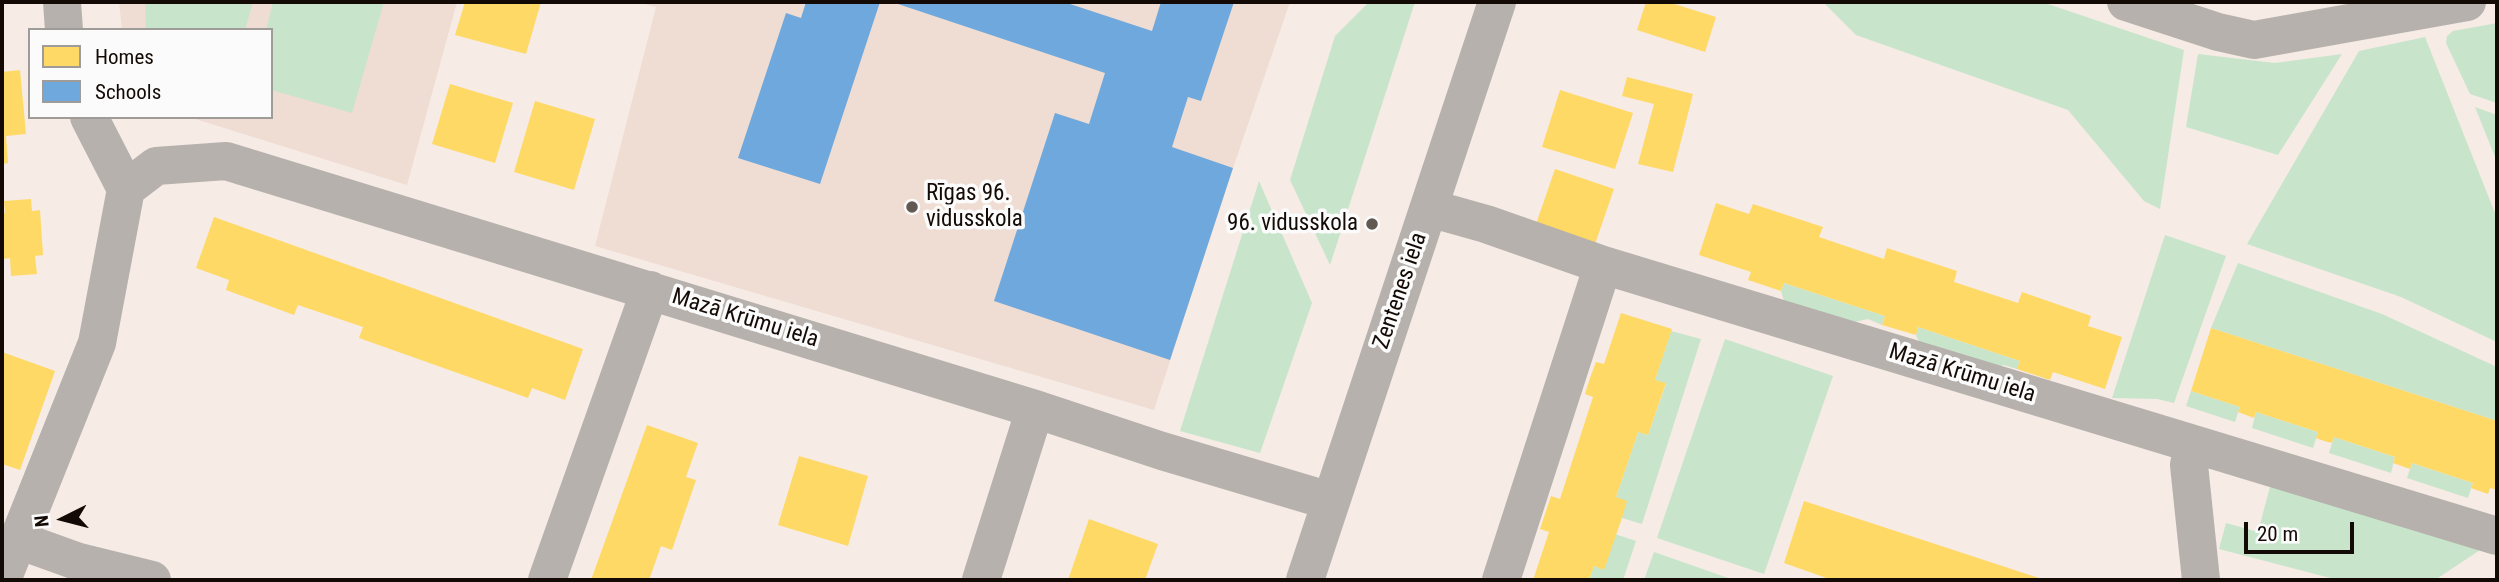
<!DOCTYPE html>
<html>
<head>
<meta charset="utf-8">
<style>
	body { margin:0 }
	#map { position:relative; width:2499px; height:582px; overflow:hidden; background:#f6ebe5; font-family:"Roboto Condensed",sans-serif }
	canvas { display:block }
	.frame { position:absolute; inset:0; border:4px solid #140a05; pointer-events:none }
	.legend { position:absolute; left:28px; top:28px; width:245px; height:91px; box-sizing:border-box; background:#fbfbfb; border:2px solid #9f9b99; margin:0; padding:9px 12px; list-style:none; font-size:21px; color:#140a05 }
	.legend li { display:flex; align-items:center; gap:14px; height:35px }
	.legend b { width:35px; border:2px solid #9f9b99 }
	.north { position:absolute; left:28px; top:484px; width:70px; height:70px; -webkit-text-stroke:5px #fbfbfb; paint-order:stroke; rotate:264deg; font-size:19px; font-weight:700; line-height:28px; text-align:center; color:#140a05 }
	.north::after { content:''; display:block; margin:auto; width:24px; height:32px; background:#140a05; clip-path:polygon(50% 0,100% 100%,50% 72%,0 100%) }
	.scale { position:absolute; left:2244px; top:522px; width:110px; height:32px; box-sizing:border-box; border:4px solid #140a05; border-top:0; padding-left:9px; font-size:21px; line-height:24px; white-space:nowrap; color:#140a05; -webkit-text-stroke:5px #fbfbfb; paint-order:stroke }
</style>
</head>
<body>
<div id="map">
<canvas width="2499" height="582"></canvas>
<div class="frame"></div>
<ul class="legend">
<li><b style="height:19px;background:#ffd966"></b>Homes</li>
<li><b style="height:19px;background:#6fa8dc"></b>Schools</li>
</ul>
<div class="north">N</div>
<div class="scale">20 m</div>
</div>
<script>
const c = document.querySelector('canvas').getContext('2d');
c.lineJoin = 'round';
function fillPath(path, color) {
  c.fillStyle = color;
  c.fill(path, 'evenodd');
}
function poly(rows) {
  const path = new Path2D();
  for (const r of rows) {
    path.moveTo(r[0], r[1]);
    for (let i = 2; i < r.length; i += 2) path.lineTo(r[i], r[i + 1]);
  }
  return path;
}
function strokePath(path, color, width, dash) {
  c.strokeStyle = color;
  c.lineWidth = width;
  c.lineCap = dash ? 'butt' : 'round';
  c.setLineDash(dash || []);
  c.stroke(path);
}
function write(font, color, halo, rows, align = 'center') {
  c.font = font + ' "Roboto Condensed",sans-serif';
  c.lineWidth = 7;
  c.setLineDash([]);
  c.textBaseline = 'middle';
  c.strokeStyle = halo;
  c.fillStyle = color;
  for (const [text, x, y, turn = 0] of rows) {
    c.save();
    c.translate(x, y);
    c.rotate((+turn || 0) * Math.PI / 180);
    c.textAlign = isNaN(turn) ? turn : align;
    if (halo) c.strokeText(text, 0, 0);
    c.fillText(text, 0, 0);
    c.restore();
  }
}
fillPath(poly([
	[119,2,457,2,407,185,189,117,271,117,271,30,122,30],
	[637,2,1290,2,1233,168,1154,410,595,246,656,7]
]), '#efddd3');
fillPath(poly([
	[145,2,253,2,245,30,146,30],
	[273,2,384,2,352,113,271,90,271,30,266,30],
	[1369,2,1415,2,1330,265,1290,180,1335,36],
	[1823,2,2042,2,2184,50,2160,209,2144,201,2068,110,1856,35],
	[2497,23,2497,103,2470,94,2446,43,2447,36,2453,31],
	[2425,37,2497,218,2497,342,2401,297,2247,244,2359,51],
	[2198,54,2275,63,2342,54,2278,155,2186,127],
	[2475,107,2497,115,2497,162],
	[1259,181,1312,303,1260,453,1180,431],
	[2165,235,2226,256,2174,403,2157,399,2112,398],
	[2238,263,2382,314,2497,367,2497,421,2211,328],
	[1784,283,1885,316,1882,325,1868,319,1850,323,1784,301,1781,291],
	[1918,327,2020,361,2017,369,2004,365,1986,369,1921,346,1916,335],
	[1671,331,1701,339,1642,524,1622,518,1616,497,1638,432,1648,435,1666,384,1655,380],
	[1725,339,1833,376,1764,574,1657,538],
	[2191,391,2240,407,2235,422,2186,406],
	[2256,412,2318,432,2313,448,2252,428],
	[2334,437,2395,457,2391,473,2329,453],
	[2412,463,2473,483,2468,498,2407,478],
	[2271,483,2480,550,2435,580,2338,580,2219,549,2226,523,2258,532],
	[1615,534,1636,541,1623,580,1589,580,1594,566,1604,569],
	[1654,552,1734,580,1644,580]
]), '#c8e5cc');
fillPath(poly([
	[465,2,541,2,526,54,455,35],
	[1646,2,1668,2,1716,17,1705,52,1637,30],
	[20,70,26,134,6,136,8,163,2,164,2,72],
	[1627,77,1693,94,1673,172,1638,164,1654,104,1622,96],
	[450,84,513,103,495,163,432,144],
	[1560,90,1633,113,1615,169,1542,147],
	[535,101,595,119,574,190,514,172],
	[1555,169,1614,189,1595,244,1536,224],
	[31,199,32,211,40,210,43,255,35,256,37,274,11,276,10,258,2,259,2,213,5,213,4,201],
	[1716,203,1749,214,1753,204,1823,227,1819,237,1884,259,1887,248,1957,271,1954,282,2018,303,2022,292,2091,316,2088,326,2122,337,2105,389,2053,372,2050,380,2017,369,2020,361,1918,327,1916,335,1882,325,1885,316,1784,283,1781,291,1748,280,1751,272,1699,255],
	[214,217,583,349,565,400,532,388,528,398,359,338,363,327,298,305,294,315,226,290,229,280,196,268],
	[1621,313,1672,329,1655,380,1666,383,1648,435,1638,432,1616,497,1627,501,1622,518,1604,570,1594,566,1589,580,1533,580,1549,532,1540,529,1551,496,1560,499,1593,397,1585,394,1590,378,1596,362,1604,364],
	[2211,328,2497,421,2497,490,2490,488,2488,494,2471,488,2473,483,2412,463,2410,469,2393,463,2395,457,2334,437,2332,443,2324,441,2316,438,2318,432,2256,412,2254,418,2238,412,2240,407,2191,391],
	[2,352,55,371,20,470,2,464],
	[647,425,698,443,686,477,696,480,672,550,661,546,649,580,591,580],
	[799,456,868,476,848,546,778,525],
	[1804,501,2045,580,1832,580,1784,563],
	[1089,519,1158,544,1145,580,1068,580]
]), '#ffd966');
fillPath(poly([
	[806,2,880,2,820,184,738,158,786,13,801,18],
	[892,2,1064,2,1152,31,1161,2,1234,2,1201,101,1188,97,1172,147,1233,168,1170,360,994,301,1055,113,1089,124,1105,73]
]), '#6fa8dc');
strokePath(poly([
	[62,2,64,30],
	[2126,2,2218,32,2254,40,2467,2],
	[89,117,126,189],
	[1429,208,1486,224,1603,265,2497,536],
	[2193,444,2189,465,2201,580],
	[18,540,79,562,152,580],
	[2,580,97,343,126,189,156,166,226,161,1035,409,1162,451,1330,501],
	[547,580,650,290],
	[981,580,1035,409],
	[1305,580,1497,2],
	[1501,580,1603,265]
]), '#b6b1ac', 38);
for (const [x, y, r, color] of [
	[912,207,7,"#635953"],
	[1372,224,7,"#635953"]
]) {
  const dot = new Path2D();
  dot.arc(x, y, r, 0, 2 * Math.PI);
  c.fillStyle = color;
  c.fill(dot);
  strokePath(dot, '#fbfbfb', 2.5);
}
write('23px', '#140a05', '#fbfbfb', [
	["Rīgas 96.",926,194],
	["vidusskola",926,220],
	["96. vidusskola",1358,224,"right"]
], 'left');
write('23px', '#140a05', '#fbfbfb', [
	["Zentenes iela",1401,291,-71],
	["Mazā Krūmu iela",745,319,17],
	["Mazā Krūmu iela",1962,374,17]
]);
</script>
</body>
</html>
